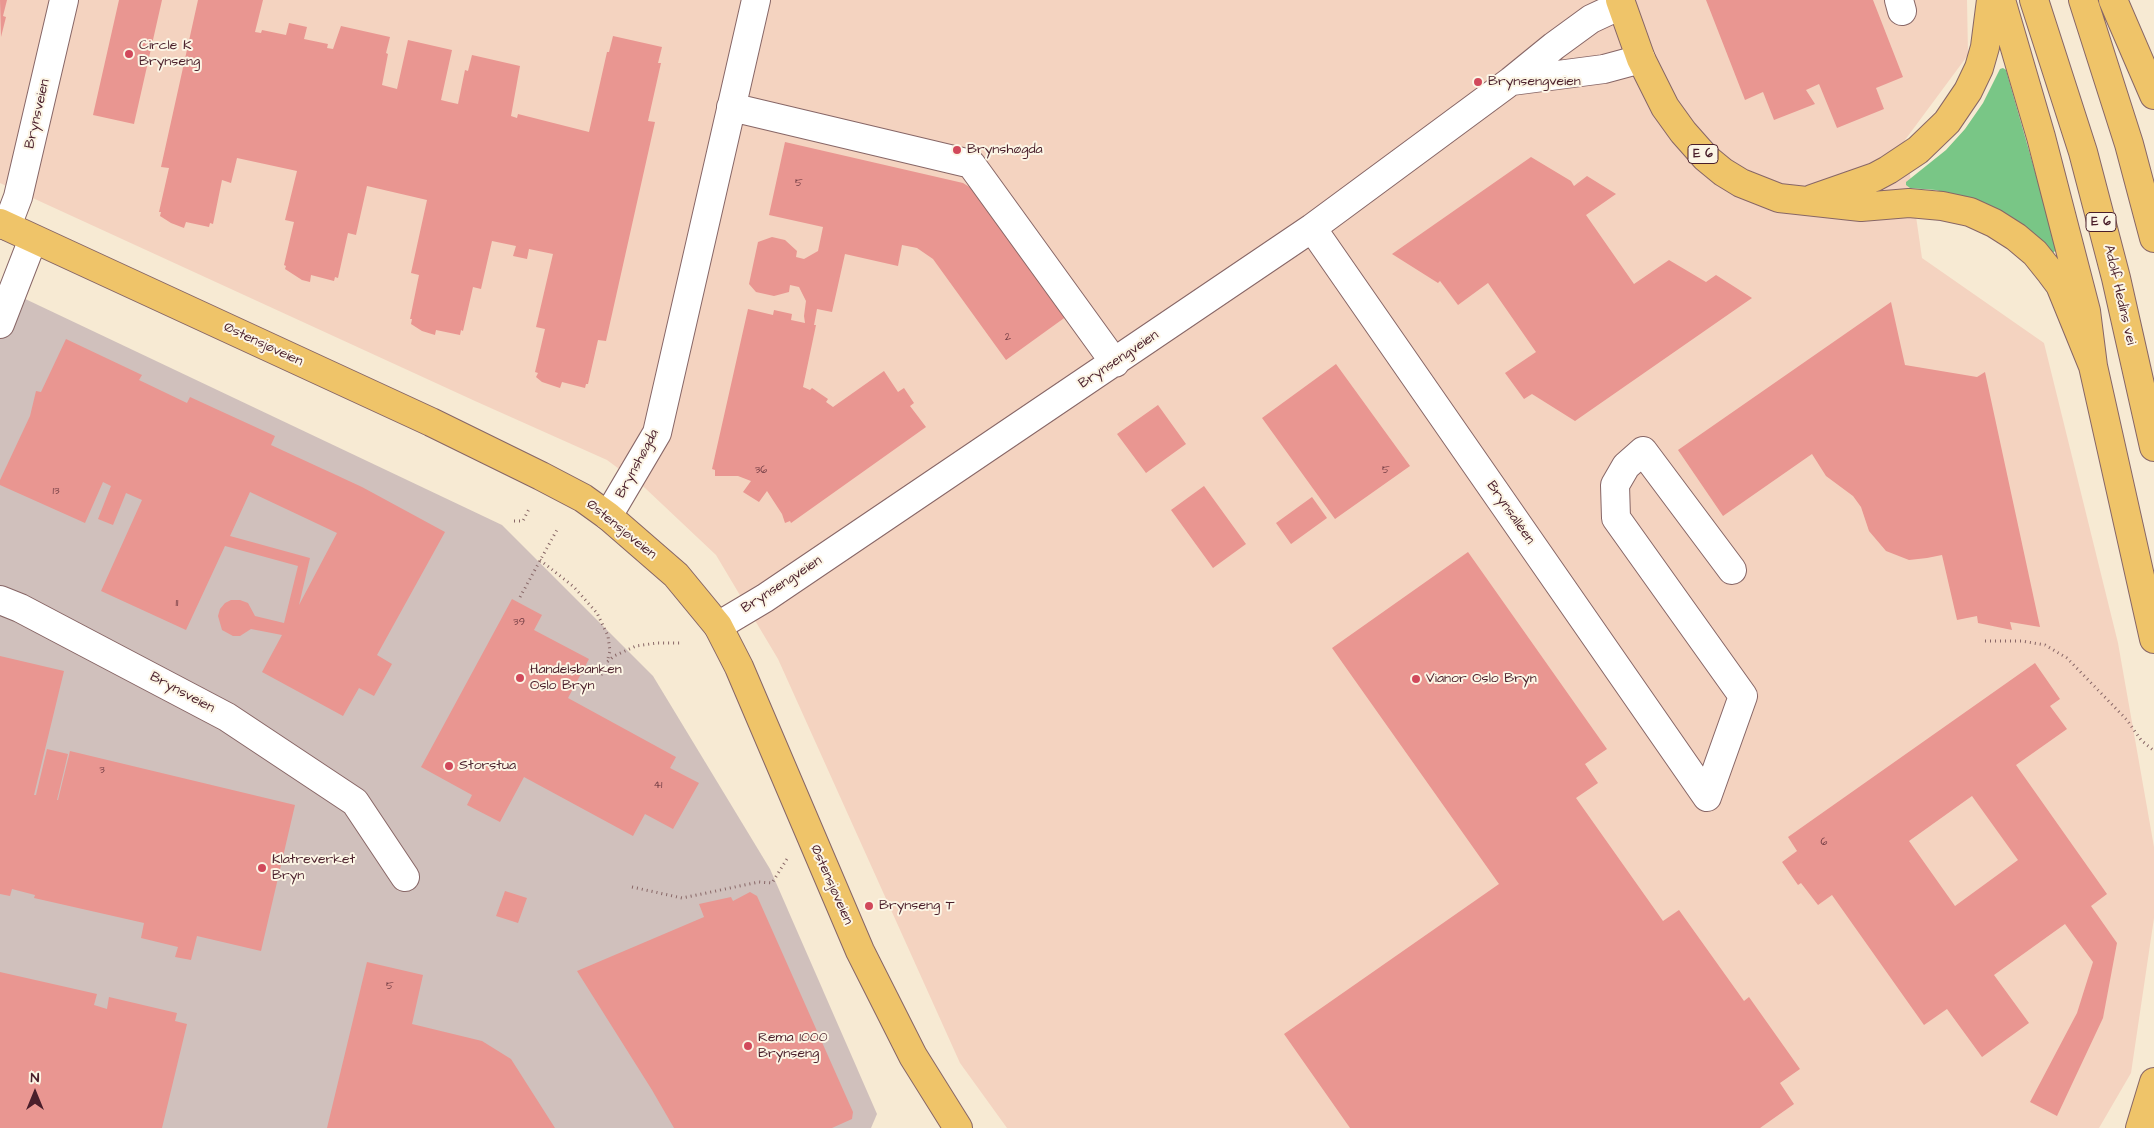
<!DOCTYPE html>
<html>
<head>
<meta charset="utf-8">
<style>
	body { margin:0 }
	#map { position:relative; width:2154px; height:1128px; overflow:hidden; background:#f7ead3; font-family:"Architects Daughter",sans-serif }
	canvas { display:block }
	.north { position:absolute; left:10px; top:1068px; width:50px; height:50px; -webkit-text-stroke:4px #fcf5e5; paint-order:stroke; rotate:0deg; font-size:14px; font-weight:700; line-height:20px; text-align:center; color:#4a1f2b }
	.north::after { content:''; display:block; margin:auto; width:18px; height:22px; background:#4a1f2b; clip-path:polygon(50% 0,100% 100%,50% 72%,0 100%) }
</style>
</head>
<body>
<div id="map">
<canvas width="2154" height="1128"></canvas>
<div class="north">N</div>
</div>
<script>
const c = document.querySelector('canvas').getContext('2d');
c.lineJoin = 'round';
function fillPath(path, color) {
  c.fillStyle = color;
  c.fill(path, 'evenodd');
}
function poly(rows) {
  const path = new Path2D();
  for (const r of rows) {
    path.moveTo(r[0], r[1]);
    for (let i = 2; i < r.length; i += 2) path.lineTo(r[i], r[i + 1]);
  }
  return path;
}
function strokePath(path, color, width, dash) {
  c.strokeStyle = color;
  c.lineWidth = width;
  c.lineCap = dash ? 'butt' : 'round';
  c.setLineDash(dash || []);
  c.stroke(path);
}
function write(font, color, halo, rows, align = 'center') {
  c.font = font + ' "Architects Daughter",sans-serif';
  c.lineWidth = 4;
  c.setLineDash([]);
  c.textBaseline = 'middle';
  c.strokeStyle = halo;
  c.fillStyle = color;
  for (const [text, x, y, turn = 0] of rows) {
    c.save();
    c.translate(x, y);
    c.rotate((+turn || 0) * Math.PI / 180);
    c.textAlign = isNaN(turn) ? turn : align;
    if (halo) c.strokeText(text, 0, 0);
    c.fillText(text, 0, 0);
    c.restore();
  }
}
fillPath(poly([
	[0,0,1967,0,1968,55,1905,140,1922,258,2044,343,2118,643,2154,847,2154,918,2131,1073,2099,1128,1007,1128,960,1063,778,659,716,555,645,488,607,460,475,401,0,183]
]), '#f4d3c0');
fillPath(poly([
	[0,287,502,525,653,676,770,869,877,1114,871,1128,0,1128]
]), '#d0c0bc');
fillPath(poly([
	[2003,68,2006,70,2057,249,2053,253,1967,199,1936,190,1910,188,1906,185,1906,182,1946,150,1965,129,1983,103,2000,69]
]), '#79c686');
fillPath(poly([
	[0,0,7,0,3,16,6,17,1,37],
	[119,0,162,0,134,124,93,115],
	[198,0,263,0,255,32,261,33,262,30,286,35,289,23,307,27,304,39,328,44,327,48,333,49,341,26,390,37,386,53,388,54,382,85,397,89,408,40,452,50,441,100,449,102,458,104,465,70,468,71,472,55,520,66,511,116,517,118,518,114,589,132,607,52,609,52,613,36,662,47,658,63,661,63,648,121,655,122,606,341,598,340,588,384,586,384,585,388,562,382,560,388,542,382,536,377,538,373,535,372,545,329,536,327,553,254,529,249,527,259,513,256,516,246,492,241,481,289,473,287,463,331,461,330,460,335,436,330,435,335,422,331,411,324,412,319,410,319,419,275,411,273,427,200,367,186,356,235,348,233,338,278,335,277,334,281,311,275,310,282,302,280,285,269,286,266,284,265,294,222,285,220,297,171,237,158,231,183,222,180,213,224,210,223,209,227,186,222,184,228,171,223,160,216,161,212,159,212,169,168,161,167],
	[1706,0,1873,0,1903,77,1876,88,1884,109,1837,128,1819,84,1806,90,1815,104,1774,120,1763,92,1745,100],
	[785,142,963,183,976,191,1067,316,1006,360,933,259,917,248,902,245,898,266,845,254,832,312,817,309,814,325,816,325,803,387,810,390,812,388,828,399,826,402,833,407,884,371,898,392,904,388,914,403,910,406,926,427,791,523,790,521,785,523,782,514,767,491,759,502,743,492,751,481,738,476,715,476,715,470,712,469,748,309,773,315,774,310,792,314,791,320,805,323,804,316,806,301,799,287,790,285,789,292,774,296,756,292,749,284,758,242,772,237,785,240,797,251,796,257,804,259,818,251,823,227,769,215],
	[1531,157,1571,181,1574,186,1587,176,1616,194,1586,215,1634,284,1669,260,1706,282,1716,275,1752,298,1575,421,1532,394,1524,399,1505,373,1536,352,1488,283,1458,305,1440,281,1438,283,1392,254],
	[1891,302,1905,365,1977,377,1985,372,2040,627,2010,622,2012,630,1978,623,1977,616,1957,620,1942,555,1927,558,1909,560,1886,551,1869,531,1861,507,1853,496,1826,476,1812,454,1723,516,1678,450],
	[66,339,142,375,139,380,187,403,190,397,275,436,271,445,362,487,445,532,377,655,392,664,374,696,359,688,343,716,262,672,282,635,251,629,240,636,233,636,222,630,218,616,220,609,225,603,231,600,240,600,248,603,255,616,284,623,298,566,225,546,186,630,101,591,142,500,126,493,113,525,98,519,111,486,103,482,85,523,0,485,0,480,30,416,36,391,41,392],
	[250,492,337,533,299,605,310,558,230,536],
	[1336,364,1410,466,1335,519,1262,418],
	[1158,405,1186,444,1146,473,1117,434],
	[1204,486,1246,544,1213,568,1171,510],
	[1312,497,1327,518,1291,544,1276,523],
	[1468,552,1607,749,1585,764,1598,783,1576,798,1663,921,1679,910,1744,1001,1749,997,1800,1069,1780,1083,1794,1104,1760,1128,1350,1128,1284,1034,1499,884,1332,648],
	[512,599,542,615,534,630,589,659,568,698,676,757,670,768,699,783,673,829,645,814,633,836,524,777,500,822,467,805,472,795,421,767],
	[0,656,64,671,34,795,36,795,47,749,68,754,57,800,58,800,70,751,295,805,261,951,197,936,191,960,175,957,178,947,141,938,144,923,34,898,35,895,12,889,10,896,0,894],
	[2035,663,2060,699,2050,706,2067,729,2016,765,2107,894,2091,906,2117,943,2103,1018,2057,1116,2030,1102,2077,1013,2093,962,2065,924,1994,975,2029,1023,1982,1057,1947,1009,1924,1025,1832,895,1818,905,1801,883,1798,885,1782,862,1797,851,1788,837],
	[1972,796,2018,860,1955,906,1909,841],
	[505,891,527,898,518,923,496,916],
	[750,892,757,896,853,1112,852,1119,832,1128,674,1128,652,1090,577,971,704,917,699,904,731,897,733,901],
	[367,962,423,975,412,1024,482,1041,511,1059,555,1128,327,1128],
	[0,972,97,994,94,1005,107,1009,109,997,177,1013,175,1021,187,1024,162,1128,0,1128]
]), '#e99691');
const minor = poly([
	[1899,0,1902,11],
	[1512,81,1604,69,1641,59],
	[731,107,971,164,1115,363],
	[7,226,18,197,64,0],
	[1312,228,1707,797],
	[0,324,33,239],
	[608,516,657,433,756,0],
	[0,600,20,608,227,717,355,802,405,877],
	[718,626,765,598,1312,228,1511,81,1554,46,1591,19,1621,5],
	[1707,797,1743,696,1616,518,1615,485,1626,466,1643,451,1732,570]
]);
const major = poly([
	[0,223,431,422,541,476,583,498,608,516,676,575,718,626,739,667,860,951,913,1056,958,1128]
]);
const highway = poly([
	[1620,0,1641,59,1665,107,1683,132,1706,158,1723,172,1741,183,1779,198,1861,207,1909,203,1942,206,1970,212,1994,223,2016,237,2035,253,2051,273,2060,285,2093,366],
	[2001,0,2041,137,2086,311,2093,366,2154,639],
	[2034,0,2083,152,2116,278,2154,447],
	[2083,0,2129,144,2154,238],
	[2113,0,2154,95],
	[1812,199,1875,177,1888,170,1918,150,1947,122,1968,91,1979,68,1985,47,1991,0],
	[2140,1128,2154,1082]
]);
strokePath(minor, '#876666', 30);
strokePath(major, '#876666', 30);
strokePath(highway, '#876666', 30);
strokePath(poly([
	[514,521,523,521,529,509],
	[540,560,574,587,597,613,608,636,610,651,607,662],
	[520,597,558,528],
	[1985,641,2022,641,2045,645,2067,658,2127,720,2141,740,2153,750],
	[601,675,607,662,614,656,636,646,657,643,681,643],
	[632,887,682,898,759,882,772,883,787,859]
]), '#876666', 3, [1, 4]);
strokePath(minor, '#fff', 28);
strokePath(major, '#efc469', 28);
strokePath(highway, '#efc469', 28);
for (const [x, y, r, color] of [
	[129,54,5,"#d1495b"],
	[1478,82,5,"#d1495b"],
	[957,150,5,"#d1495b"],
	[520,678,5,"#d1495b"],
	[1416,679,5,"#d1495b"],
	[449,766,5,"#d1495b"],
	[262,868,5,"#d1495b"],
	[869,906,5,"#d1495b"],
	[748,1046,5,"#d1495b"]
]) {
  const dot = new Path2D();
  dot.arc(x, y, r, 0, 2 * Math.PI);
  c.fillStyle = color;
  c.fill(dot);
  strokePath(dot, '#fcf5e5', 2);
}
write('11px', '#723d44', null, [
	["5",799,184],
	["2",1008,338],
	["36",761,471],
	["5",1386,471],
	["13",56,492],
	["11",177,604],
	["39",519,623],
	["3",102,771],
	["41",658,786],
	["6",1824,843],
	["5",390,987]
]);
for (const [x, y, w] of [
	[1703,154,30],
	[2101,222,30]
]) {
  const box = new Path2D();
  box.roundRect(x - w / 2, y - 9.5, w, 19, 4);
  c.fillStyle = '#fcf5e5';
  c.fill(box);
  strokePath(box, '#4a1f2b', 1);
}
write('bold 12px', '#4a1f2b', null, [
	["E 6",1703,154],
	["E 6",2101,222]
]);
write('14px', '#4a1f2b', '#fcf5e5', [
	["Circle K",139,46],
	["Brynseng",139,62],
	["Brynsengveien",1488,82],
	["Brynshøgda",967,150],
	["Handelsbanken",530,670],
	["Oslo Bryn",530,686],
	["Vianor Oslo Bryn",1426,679],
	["Storstua",459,766],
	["Klatreverket",272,860],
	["Bryn",272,876],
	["Brynseng T",879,906],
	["Rema 1000",758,1038],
	["Brynseng",758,1054]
], 'left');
write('14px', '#4a1f2b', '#fcf5e5', [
	["Brynsveien",38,114,-77],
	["Adolf Hedins vei",2119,295,77],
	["Østensjøveien",263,345,25],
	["Brynsengveien",1119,360,-34],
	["Brynshøgda",638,464,-62],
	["Brynsalléen",1510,513,55],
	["Østensjøveien",621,530,39],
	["Brynsengveien",782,585,-33],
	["Brynsveien",182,693,28],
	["Østensjøveien",831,885,66]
]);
</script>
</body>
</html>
